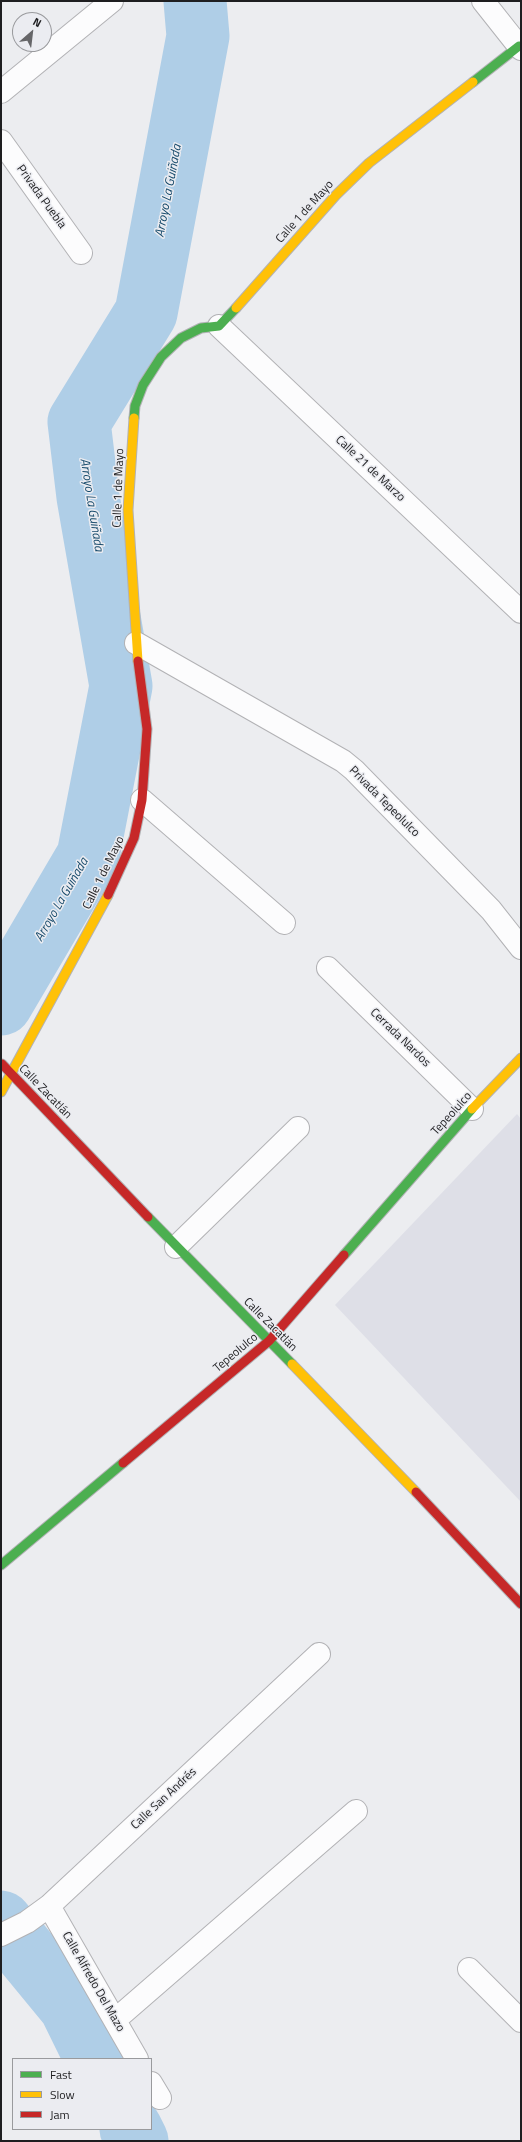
<!DOCTYPE html>
<html>
<head>
<meta charset="utf-8">
<style>
	body { margin:0 }
	#map { position:relative; width:522px; height:2142px; overflow:hidden; background:#ecedf0; font-family:"Titillium Web",sans-serif }
	canvas { display:block }
	.frame { position:absolute; inset:0; border:2px solid #1e1e20; pointer-events:none }
	.legend { position:absolute; left:12px; top:2058px; width:140px; height:72px; box-sizing:border-box; background:#ebecf1; border:1px solid #999a9d; margin:0; padding:5px 7px; list-style:none; font-size:12px; color:#1e1e20 }
	.legend li { display:flex; align-items:center; gap:8px; height:20px }
	.legend b { width:20px; border:1px solid #999a9d }
	.north { position:absolute; left:12px; top:12px; width:40px; height:40px; box-sizing:border-box; background:#ebecf1; border:1px solid #999a9d; border-radius:50%; rotate:28deg; font-size:11px; font-weight:700; line-height:16px; text-align:center; color:#1e1e20 }
	.north::after { content:''; display:block; margin:auto; width:14px; height:18px; background:#666669; clip-path:polygon(50% 0,100% 100%,50% 72%,0 100%) }
</style>
</head>
<body>
<div id="map">
<canvas width="522" height="2142"></canvas>
<div class="frame"></div>
<ul class="legend">
<li><b style="height:5px;background:#4caf50"></b>Fast</li>
<li><b style="height:5px;background:#ffc107"></b>Slow</li>
<li><b style="height:5px;background:#c62828"></b>Jam</li>
</ul>
<div class="north">N</div>
</div>
<script>
const c = document.querySelector('canvas').getContext('2d');
c.lineJoin = 'round';
function fillPath(path, color) {
  c.fillStyle = color;
  c.fill(path, 'evenodd');
}
function poly(rows) {
  const path = new Path2D();
  for (const r of rows) {
    path.moveTo(r[0], r[1]);
    for (let i = 2; i < r.length; i += 2) path.lineTo(r[i], r[i + 1]);
  }
  return path;
}
function strokePath(path, color, width, dash) {
  c.strokeStyle = color;
  c.lineWidth = width;
  c.lineCap = dash ? 'butt' : 'round';
  c.setLineDash(dash || []);
  c.stroke(path);
}
function write(font, color, halo, rows, align = 'center') {
  c.font = font + ' "Titillium Web",sans-serif';
  c.lineWidth = 3;
  c.setLineDash([]);
  c.textBaseline = 'middle';
  c.strokeStyle = halo;
  c.fillStyle = color;
  for (const [text, x, y, turn = 0] of rows) {
    c.save();
    c.translate(x, y);
    c.rotate((+turn || 0) * Math.PI / 180);
    c.textAlign = isNaN(turn) ? turn : align;
    if (halo) c.strokeText(text, 0, 0);
    c.fillText(text, 0, 0);
    c.restore();
  }
}
fillPath(poly([
	[517,1114,521,1119,521,1502,335,1305]
]), '#dedfe7');
strokePath(poly([
	[1,1004,88,856,121,686,88,497,79,422,146,313,198,36,195,1],
	[1,1922,70,2006,96,2059],
	[131,2129,137,2141]
]), '#afcee7', 63);
const street = poly([
	[483,1,521,49],
	[1,92,112,1],
	[1,141,81,253],
	[219,326,521,612],
	[136,643,343,761,354,770,491,910,521,948],
	[142,800,284,923],
	[328,968,472,1109],
	[176,1247,298,1128],
	[49,1906,137,2059],
	[1,1935,27,1922,49,1906,319,1654],
	[469,1969,521,2021],
	[115,2020,356,1811],
	[151,2083,160,2098]
]);
const fast = poly([
	[473,82,519,46],
	[134,418,135,406,143,385,161,357,181,338,201,328,219,326,236,308],
	[148,1217,292,1364],
	[344,1255,472,1109],
	[1,1565,123,1463]
]);
const slow = poly([
	[236,308,336,195,369,163,473,82],
	[134,418,128,510,138,661],
	[1,1092,108,895],
	[472,1109,521,1058],
	[292,1364,416,1492]
]);
const jam = poly([
	[108,895,134,838,142,800,147,729,138,661],
	[2,1064,148,1217],
	[123,1463,269,1341,344,1255],
	[416,1492,521,1604]
]);
strokePath(street, '#b2b2b5', 24);
strokePath(fast, '#b2b2b5', 11);
strokePath(slow, '#b2b2b5', 11);
strokePath(jam, '#b2b2b5', 11);
strokePath(street, '#fcfcfd', 22);
strokePath(fast, '#4caf50', 9);
strokePath(slow, '#ffc107', 9);
strokePath(jam, '#c62828', 9);
write('12px', '#1e1e20', '#ebecf1', [
	["Privada Puebla",41,197,54],
	["Calle 1 de Mayo",305,212,-48],
	["Calle 21 de Marzo",370,469,43],
	["Calle 1 de Mayo",119,488,-88],
	["Privada Tepeolulco",384,802,45],
	["Calle 1 de Mayo",104,873,-64],
	["Cerrada Nardos",400,1038,44],
	["Calle Zacatlán",45,1092,46],
	["Tepeolulco",452,1114,-48],
	["Calle Zacatlán",270,1325,45],
	["Tepeolulco",236,1353,-40],
	["Calle San Andrés",164,1799,-43],
	["Calle Alfredo Del Mazo",93,1982,60]
]);
write('italic 13px', '#164a6b', '#ebecf1', [
	["Arroyo La Guiñada",169,191,-79],
	["Arroyo La Guiñada",91,505,81],
	["Arroyo La Guiñada",62,900,-60]
]);
</script>
</body>
</html>
